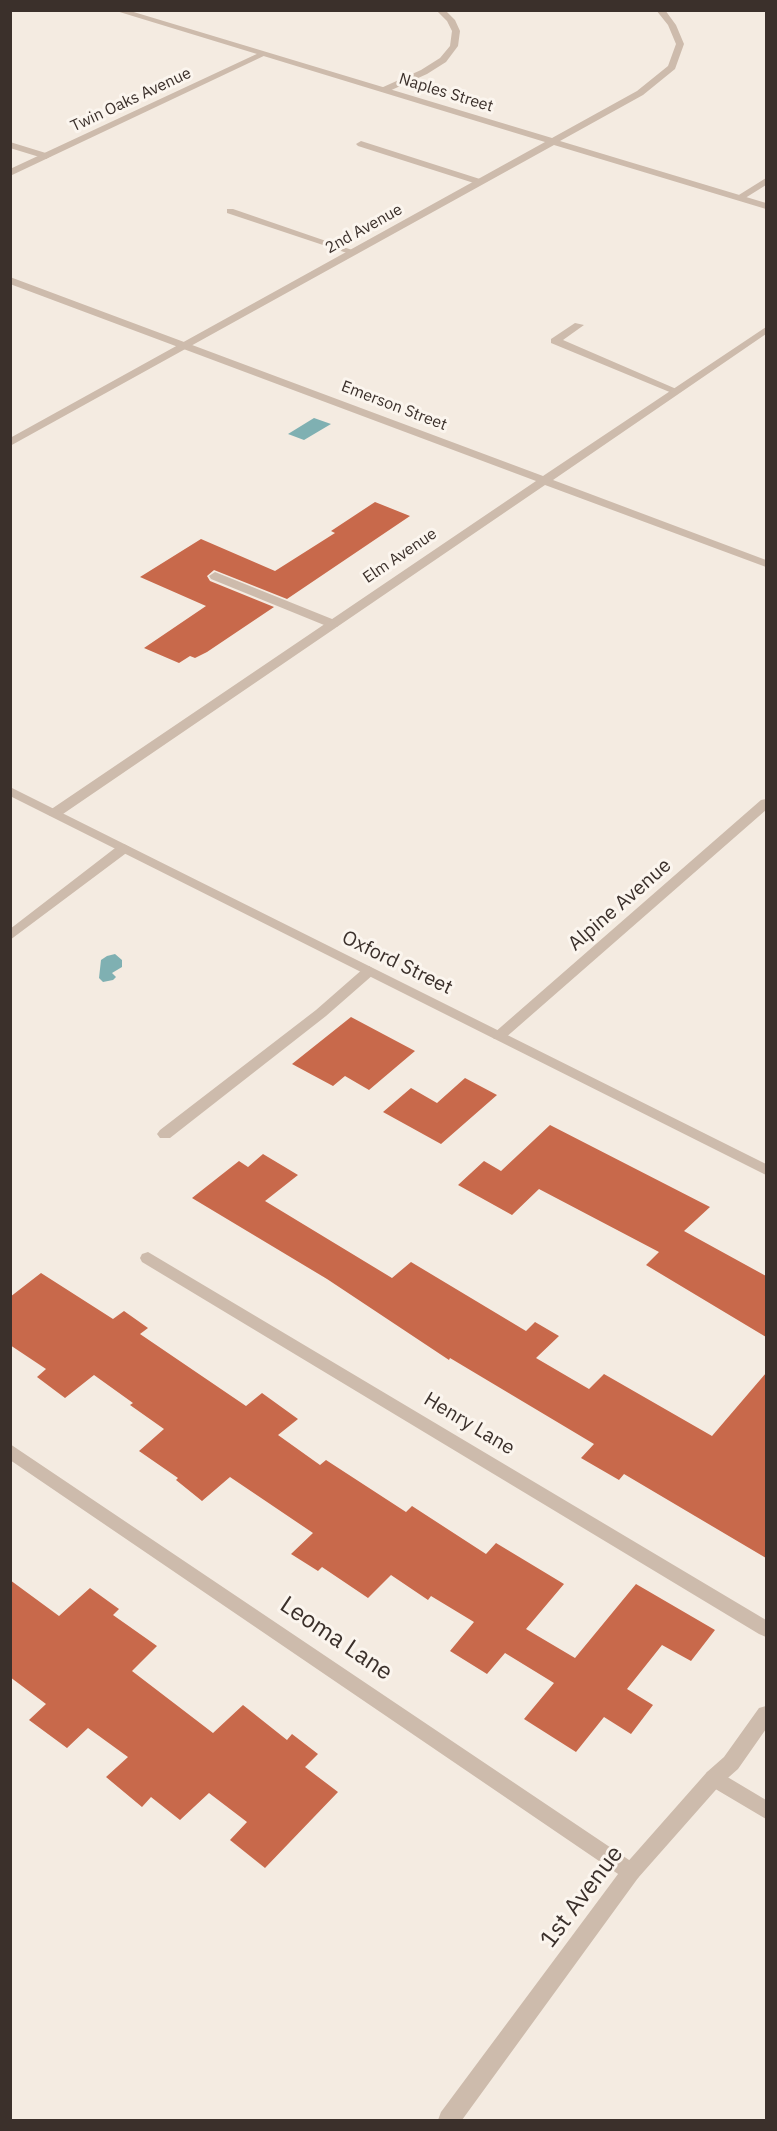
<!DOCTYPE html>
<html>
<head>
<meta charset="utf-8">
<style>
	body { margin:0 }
	#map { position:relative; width:777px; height:2131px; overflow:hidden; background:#f4ebe1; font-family:"IBM Plex Sans",sans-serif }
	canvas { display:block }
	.frame { position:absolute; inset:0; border:12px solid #3b302b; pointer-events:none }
</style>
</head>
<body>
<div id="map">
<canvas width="777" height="2131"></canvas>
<div class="frame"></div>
</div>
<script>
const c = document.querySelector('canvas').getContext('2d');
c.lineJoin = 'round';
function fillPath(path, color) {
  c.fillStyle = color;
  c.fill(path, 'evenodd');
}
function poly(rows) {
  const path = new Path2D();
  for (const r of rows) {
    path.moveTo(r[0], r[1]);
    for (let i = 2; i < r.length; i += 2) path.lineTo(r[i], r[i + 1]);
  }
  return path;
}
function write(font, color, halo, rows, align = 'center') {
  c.font = font + ' "IBM Plex Sans",sans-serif';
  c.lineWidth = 6;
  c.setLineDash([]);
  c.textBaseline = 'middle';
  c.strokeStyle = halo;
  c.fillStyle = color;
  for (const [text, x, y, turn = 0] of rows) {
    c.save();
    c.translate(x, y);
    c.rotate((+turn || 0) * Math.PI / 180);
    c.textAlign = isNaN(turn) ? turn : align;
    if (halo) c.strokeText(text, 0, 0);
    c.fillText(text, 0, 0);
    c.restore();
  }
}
fillPath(poly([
	[314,418,331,424,304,440,288,434],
	[115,954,122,960,122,967,112,973,116,977,113,980,103,982,99,978,101,960,107,956]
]), '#7fb0b2');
fillPath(poly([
	[375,502,410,516,287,599,214,570,207,576,210,581,274,607,207,652,195,658,190,656,179,663,144,648,206,606,140,577,201,539,275,571,335,533,331,531],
	[351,1017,415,1051,369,1090,345,1076,333,1086,292,1064],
	[465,1078,497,1095,441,1144,383,1112,411,1088,437,1103],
	[550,1125,710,1207,684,1231,766,1276,766,1337,646,1265,659,1252,539,1189,512,1215,458,1185,484,1161,501,1171],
	[263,1154,298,1175,265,1201,392,1278,411,1262,526,1331,535,1322,559,1336,536,1358,589,1389,604,1374,712,1436,766,1373,766,1558,624,1474,619,1480,581,1458,594,1444,450,1358,449,1360,327,1279,192,1198,239,1161,248,1167],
	[41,1273,113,1319,124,1311,148,1328,140,1334,246,1406,262,1393,298,1419,278,1435,320,1465,326,1460,406,1512,412,1506,486,1554,496,1543,564,1584,526,1629,575,1658,636,1584,715,1630,691,1661,662,1645,627,1689,653,1705,631,1734,604,1717,576,1752,524,1719,554,1683,505,1653,487,1674,450,1651,474,1622,431,1596,428,1600,391,1575,368,1598,322,1567,318,1571,291,1554,313,1533,230,1477,202,1501,176,1480,178,1478,139,1451,164,1429,130,1405,133,1403,94,1375,65,1398,37,1377,46,1369,10,1345,10,1297],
	[10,1580,59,1616,90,1588,119,1609,113,1615,157,1646,132,1671,213,1733,243,1705,287,1740,292,1734,318,1754,305,1767,338,1792,265,1868,230,1840,247,1822,209,1793,180,1820,151,1797,142,1807,106,1777,128,1757,88,1728,67,1748,29,1720,46,1704,10,1677]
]), '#c8694b');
fillPath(poly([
	[361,141,483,180,485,182,477,184,358,146,356,144,361,141],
	[10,142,49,154,51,156,46,159,10,148,10,142],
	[227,209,233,209,358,252,350,254,227,213,227,209],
	[575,323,584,325,563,340,681,391,676,394,672,393,551,343,551,339,575,323],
	[215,572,337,621,339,624,337,627,329,627,211,579,209,576,215,572],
	[369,966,376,971,374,974,326,1016,170,1138,160,1138,157,1134,160,1130,316,1010,364,968,369,966],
	[714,1769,766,1800,766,1819,707,1784,704,1778,707,1772,714,1769]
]), '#cdbbac');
fillPath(poly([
	[436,10,445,10,455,20,460,31,458,46,446,62,427,74,387,92,381,92,381,88,421,70,440,58,450,46,452,31,447,21,436,10],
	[261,52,268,54,10,176,10,169,261,52],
	[766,178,766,185,742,200,734,198,766,178],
	[10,277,543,476,766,327,766,334,553,480,766,560,766,567,545,485,60,816,50,816,48,813,50,810,536,481,10,284,10,277],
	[766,799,766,810,504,1039,494,1039,492,1036,494,1033,761,800,766,799],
	[124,844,131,848,129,851,10,940,10,929,119,845,124,844],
	[148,1252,766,1620,766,1637,759,1634,142,1262,140,1258,142,1254,148,1252],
	[10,1444,638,1866,641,1872,638,1878,631,1881,624,1878,10,1460,10,1444]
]), '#cdbbac');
fillPath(poly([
	[113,10,127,10,552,138,637,91,668,66,676,44,668,25,656,10,665,10,676,25,684,44,675,69,643,95,560,141,766,203,766,209,554,145,10,446,10,438,545,142,113,10],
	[10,787,766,1164,766,1175,10,796,10,787],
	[766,1706,766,1729,738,1769,721,1784,638,1878,462,2120,438,2120,441,2112,624,1866,707,1772,724,1757,759,1708,766,1706]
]), '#cdbbac');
write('16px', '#3b302b', '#fbf5ee', [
	["Naples Street",446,93,17],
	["Twin Oaks Avenue",131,100,-25],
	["2nd Avenue",364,229,-29],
	["Emerson Street",394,406,21],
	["Elm Avenue",400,556,-34]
]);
write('20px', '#3b302b', '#fbf5ee', [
	["Alpine Avenue",620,905,-41],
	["Oxford Street",397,963,26],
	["Henry Lane",469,1424,31]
]);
write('24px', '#3b302b', '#fbf5ee', [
	["Leoma Lane",336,1639,34],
	["1st Avenue",582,1897,-53]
]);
</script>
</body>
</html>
